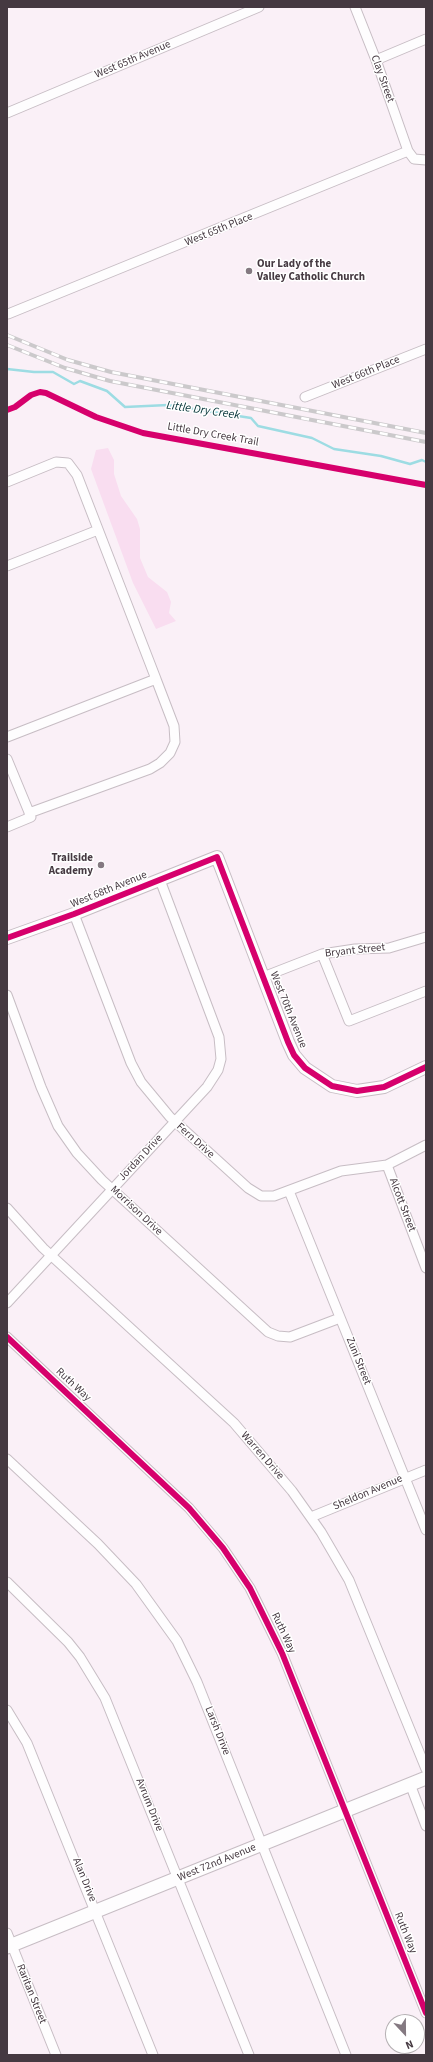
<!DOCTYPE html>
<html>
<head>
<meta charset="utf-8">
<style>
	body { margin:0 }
	#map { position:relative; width:433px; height:2062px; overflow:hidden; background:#faf0f7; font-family:"Source Sans 3",sans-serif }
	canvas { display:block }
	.frame { position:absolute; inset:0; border:8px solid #453941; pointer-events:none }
	.north { position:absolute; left:385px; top:2014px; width:40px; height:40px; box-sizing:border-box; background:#fff; border:1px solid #b5b0b3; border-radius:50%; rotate:158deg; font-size:11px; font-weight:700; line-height:16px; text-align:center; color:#453941 }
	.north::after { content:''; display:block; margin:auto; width:14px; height:18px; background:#847981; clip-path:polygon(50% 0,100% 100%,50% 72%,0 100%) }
</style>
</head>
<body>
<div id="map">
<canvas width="433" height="2062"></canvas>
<div class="frame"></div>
<div class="north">N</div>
</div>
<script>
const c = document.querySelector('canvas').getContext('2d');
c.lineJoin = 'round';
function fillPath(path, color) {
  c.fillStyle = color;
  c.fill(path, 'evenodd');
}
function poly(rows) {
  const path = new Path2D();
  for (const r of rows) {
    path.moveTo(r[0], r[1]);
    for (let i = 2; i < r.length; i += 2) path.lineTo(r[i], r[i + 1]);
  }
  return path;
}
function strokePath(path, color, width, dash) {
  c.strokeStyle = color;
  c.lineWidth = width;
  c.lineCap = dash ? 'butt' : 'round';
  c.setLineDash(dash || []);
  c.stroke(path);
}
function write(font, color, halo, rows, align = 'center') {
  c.font = font + ' "Source Sans 3",sans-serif';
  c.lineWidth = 3;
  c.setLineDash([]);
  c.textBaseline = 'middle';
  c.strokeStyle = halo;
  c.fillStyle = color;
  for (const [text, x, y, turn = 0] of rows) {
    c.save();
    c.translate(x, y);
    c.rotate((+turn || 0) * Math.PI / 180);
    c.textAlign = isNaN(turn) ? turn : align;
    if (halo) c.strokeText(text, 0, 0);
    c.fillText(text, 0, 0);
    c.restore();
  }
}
fillPath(poly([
	[108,448,114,460,114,474,121,496,137,519,140,529,140,558,148,577,167,592,171,602,169,613,176,621,156,629,133,583,91,469,96,450]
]), '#f9ddf0');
strokePath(poly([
	[7,369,34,372,53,372,74,384,80,381,107,391,125,407,168,405,251,418,258,426,312,438,334,449,381,456,410,464,422,460,426,462]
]), '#9ddce3', 2.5);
const minor = poly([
	[355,7,376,60,408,151,414,159,426,160],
	[376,60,426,39],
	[7,113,259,7],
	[8,314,408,151],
	[305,397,426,349],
	[7,482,56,462,68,463,77,475,156,679,7,737],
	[7,566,98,530],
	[7,759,31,817,7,827],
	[29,813,150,769,160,763,170,753,175,742,174,726,156,679],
	[74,914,131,1063,141,1082,170,1117,248,1188,261,1196,274,1196,341,1171,387,1165,426,1145],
	[322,954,349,1021,426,991],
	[263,977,322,954,355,949,389,948,426,937],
	[7,995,41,1087,58,1126,77,1153,102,1180,268,1332,278,1336,290,1337,340,1318],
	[387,1165,426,1268],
	[289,1191,426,1530],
	[7,1208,43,1248,234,1423,292,1491,321,1532,349,1580,426,1769],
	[7,1303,207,1087,218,1070,221,1059,219,1037,160,880],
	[7,1337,189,1508,223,1548,250,1588,282,1653,426,2013],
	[7,1459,98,1544,136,1584,177,1641,197,1682,346,2055],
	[311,1517,426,1470],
	[7,1582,68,1642,80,1657,105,1698,249,2055],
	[7,1710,27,1743,153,2055],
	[410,1784,426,1826],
	[7,1933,56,2055]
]);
const tertiary = poly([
	[7,938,74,914,217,857,288,1042,294,1055,305,1068,332,1086,357,1091,384,1087,426,1067]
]);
const secondary = poly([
	[7,1947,426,1778]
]);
strokePath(minor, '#c7bdc4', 11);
strokePath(tertiary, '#c7bdc4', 14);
strokePath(secondary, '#c7bdc4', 15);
strokePath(minor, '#fefdfe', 9);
strokePath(tertiary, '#fefdfe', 12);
strokePath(secondary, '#fefdfe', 13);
const rail = poly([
	[7,335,68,360,111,372,426,433],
	[7,345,65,368,110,381,426,442]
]);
strokePath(rail, '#cbc9cb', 4);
strokePath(rail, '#fff', 2.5, [8]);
strokePath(poly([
	[7,410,15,407,31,395,40,392,46,393,96,417,143,433,426,485],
	[7,938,74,914,217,857,288,1042,294,1055,305,1068,332,1086,357,1091,384,1087,426,1067],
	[7,1337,189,1508,223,1548,250,1588,282,1653,426,2013]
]), '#d6006c', 6);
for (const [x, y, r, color] of [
	[249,271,4,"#847981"],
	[101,865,4,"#847981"]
]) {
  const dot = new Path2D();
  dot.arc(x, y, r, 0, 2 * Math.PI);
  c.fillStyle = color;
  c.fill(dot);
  strokePath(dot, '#fff', 1.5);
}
write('11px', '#453941', '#fff', [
	["West 65th Avenue",133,60,-23],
	["Clay Street",382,79,70],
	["West 65th Place",219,230,-22],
	["West 66th Place",366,373,-22],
	["Little Dry Creek Trail",213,435,10],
	["West 68th Avenue",109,890,-22],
	["Bryant Street",355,951,-6],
	["West 70th Avenue",288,1010,68],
	["Fern Drive",195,1141,42],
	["Jordan Drive",141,1158,-47],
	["Alcott Street",402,1205,69],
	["Morrison Drive",136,1211,43],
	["Zuni Street",358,1361,68],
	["Ruth Way",73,1385,43],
	["Warren Drive",262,1456,49],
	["Sheldon Avenue",368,1493,-23],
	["Ruth Way",283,1633,65],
	["Larsh Drive",217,1731,68],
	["Avrum Drive",149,1805,68],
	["West 72nd Avenue",217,1863,-22],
	["Alan Drive",84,1880,68],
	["Ruth Way",405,1933,68],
	["Raritan Street",31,1994,68]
]);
write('bold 11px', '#453941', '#fff', [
	["Our Lady of the",257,265],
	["Valley Catholic Church",257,278],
	["Trailside",93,859,"right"],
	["Academy",93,872,"right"]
], 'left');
write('italic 12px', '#023236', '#fff', [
	["Little Dry Creek",203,411,8]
]);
</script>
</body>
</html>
